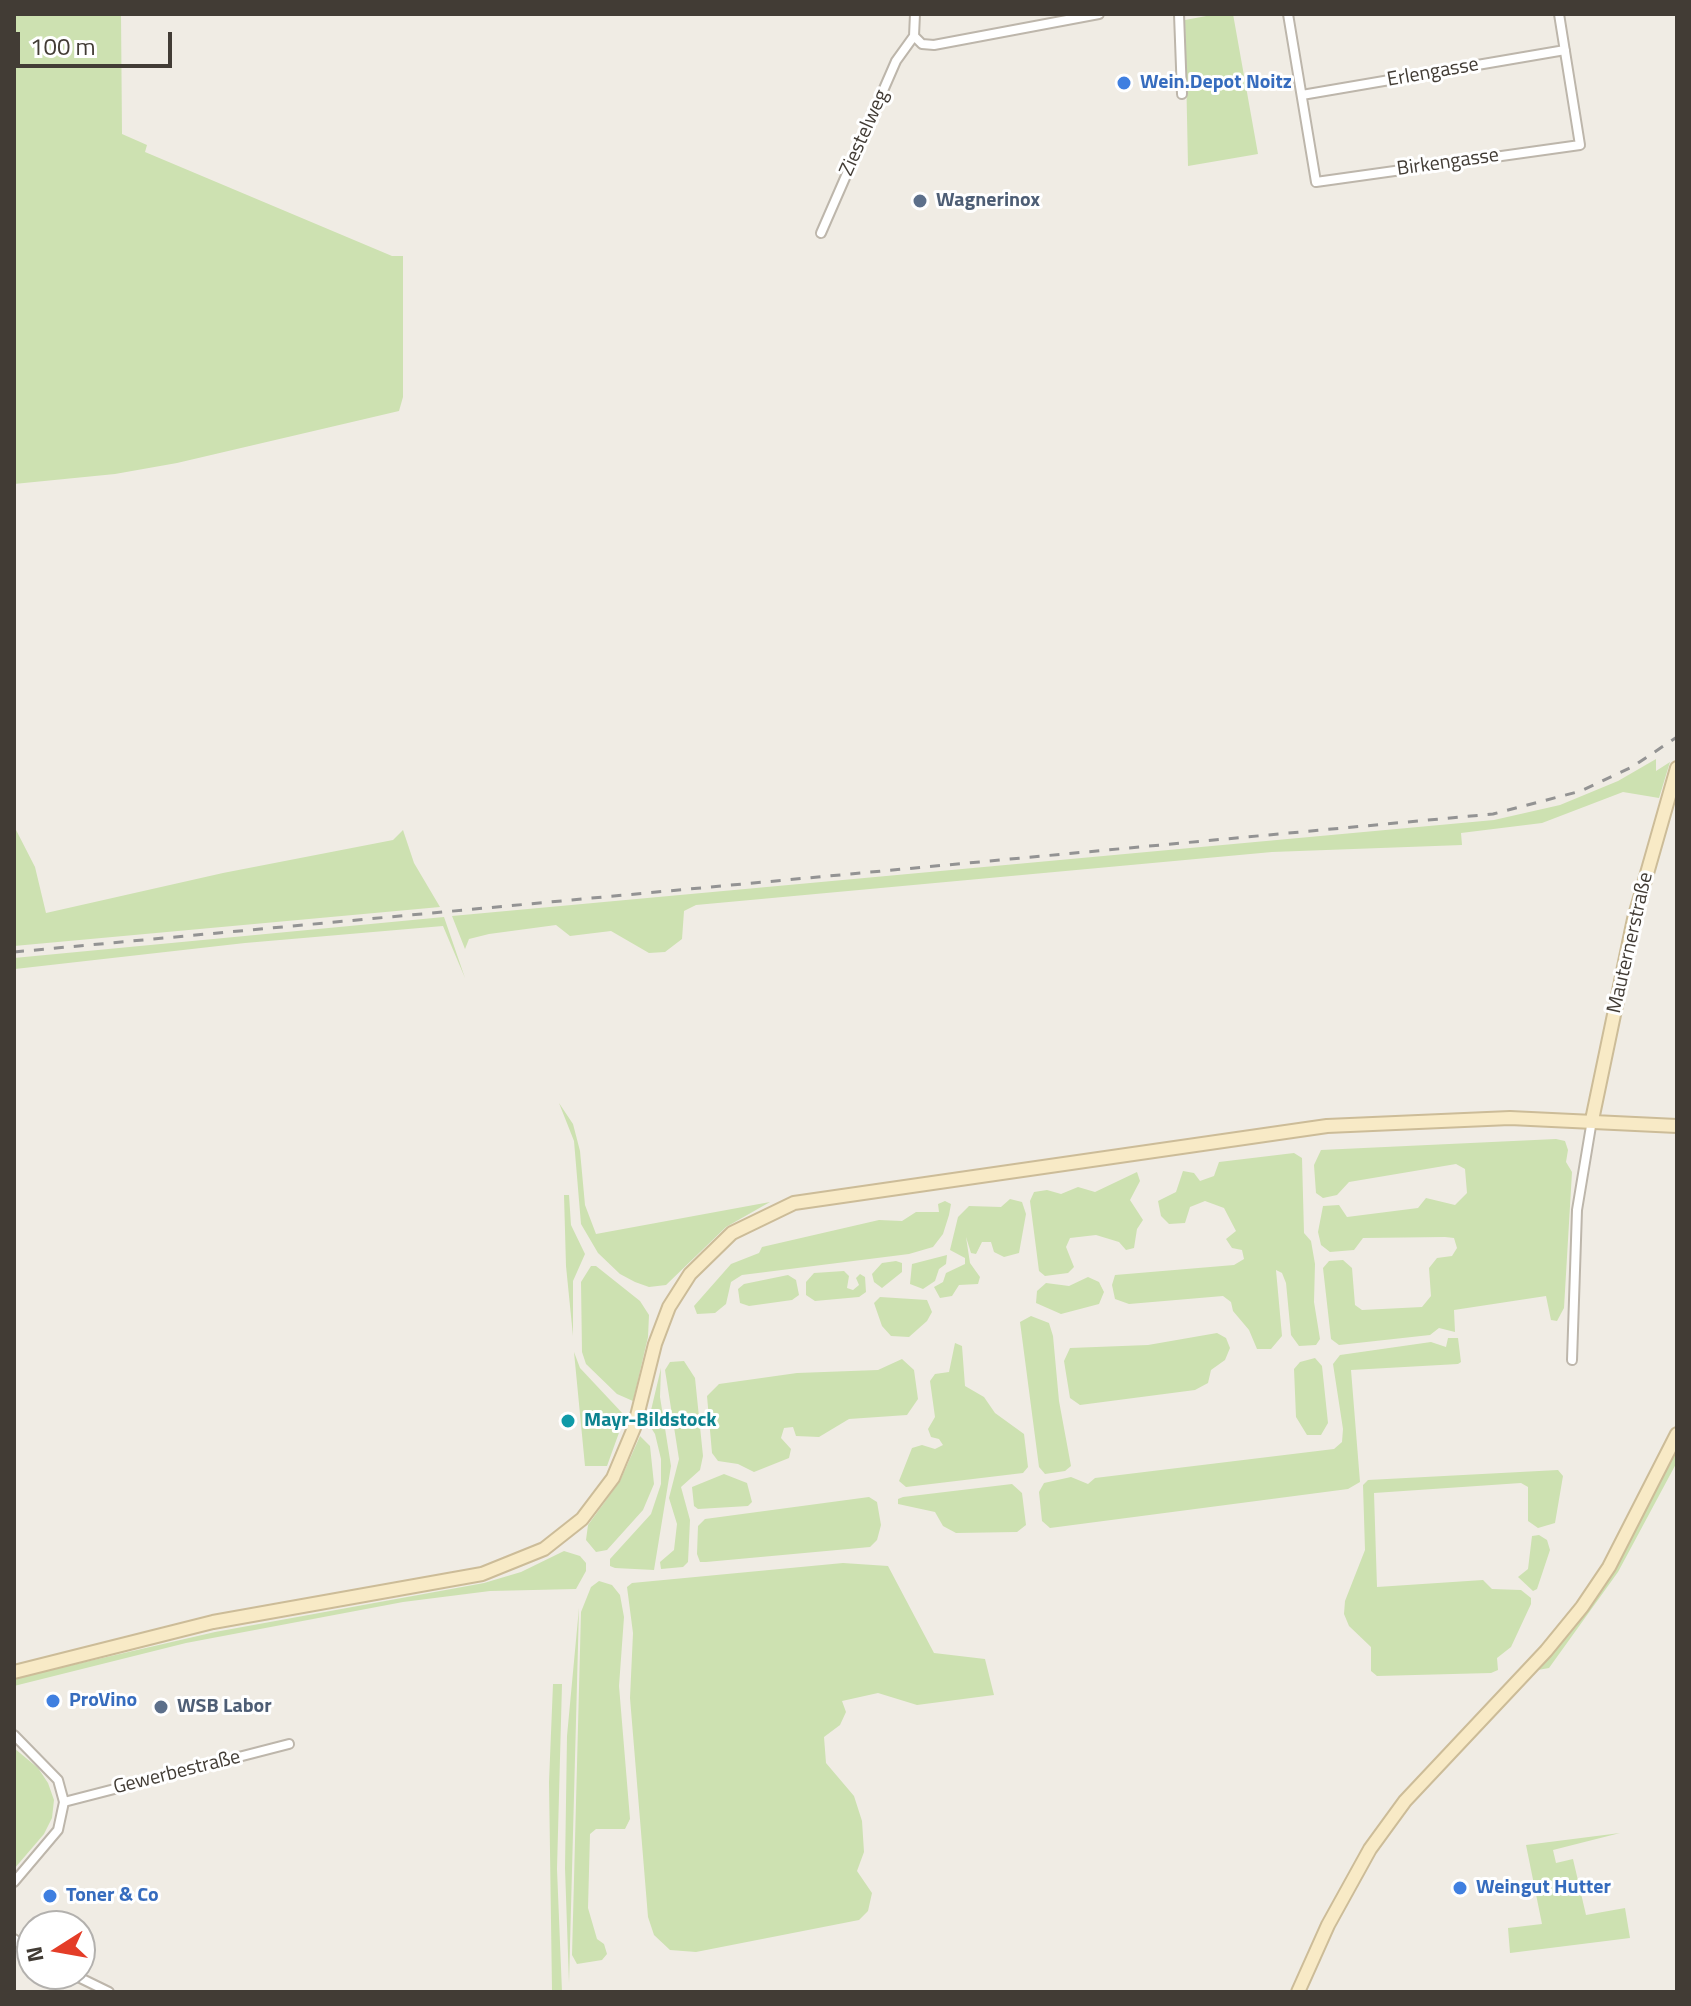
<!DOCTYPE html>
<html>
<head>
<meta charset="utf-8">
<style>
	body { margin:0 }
	#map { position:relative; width:1691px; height:2006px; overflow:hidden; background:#f0ece4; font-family:"Titillium Web",sans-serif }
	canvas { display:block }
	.frame { position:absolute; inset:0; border:16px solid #423c35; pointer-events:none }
	.north { position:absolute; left:16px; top:1910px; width:80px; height:80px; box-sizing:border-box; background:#fff; border:2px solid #b3b1ae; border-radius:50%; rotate:259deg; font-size:22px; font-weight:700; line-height:32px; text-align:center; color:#423c35 }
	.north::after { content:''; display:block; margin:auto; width:28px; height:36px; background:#e43d28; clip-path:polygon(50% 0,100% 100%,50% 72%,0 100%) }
	.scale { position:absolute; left:16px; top:32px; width:156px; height:36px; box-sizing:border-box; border:4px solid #423c35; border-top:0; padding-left:10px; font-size:24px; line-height:28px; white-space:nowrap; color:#423c35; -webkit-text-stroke:6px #fff; paint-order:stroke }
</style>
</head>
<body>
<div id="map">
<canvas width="1691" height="2006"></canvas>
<div class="frame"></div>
<div class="north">N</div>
<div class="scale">100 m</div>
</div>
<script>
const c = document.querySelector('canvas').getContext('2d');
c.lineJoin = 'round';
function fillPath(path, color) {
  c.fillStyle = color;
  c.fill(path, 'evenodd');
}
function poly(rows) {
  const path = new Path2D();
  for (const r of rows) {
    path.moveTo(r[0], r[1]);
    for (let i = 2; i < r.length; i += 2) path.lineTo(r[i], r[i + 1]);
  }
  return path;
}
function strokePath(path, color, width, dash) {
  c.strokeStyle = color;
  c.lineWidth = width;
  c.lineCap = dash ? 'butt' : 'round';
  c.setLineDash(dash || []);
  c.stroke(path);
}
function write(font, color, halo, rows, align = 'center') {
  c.font = font + ' "Titillium Web",sans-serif';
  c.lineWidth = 6;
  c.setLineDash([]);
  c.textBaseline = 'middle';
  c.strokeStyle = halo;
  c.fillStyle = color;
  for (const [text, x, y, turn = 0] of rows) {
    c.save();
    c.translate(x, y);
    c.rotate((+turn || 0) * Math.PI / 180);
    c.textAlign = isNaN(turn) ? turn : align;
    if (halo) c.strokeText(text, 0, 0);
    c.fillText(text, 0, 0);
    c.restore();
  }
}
fillPath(poly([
	[14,14,121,14,122,134,147,145,145,152,392,256,403,256,403,397,399,411,177,463,115,474,14,484],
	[1217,14,1233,14,1258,154,1188,166,1185,20],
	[1656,759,1656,771,1670,762,1659,798,1623,792,1542,823,1461,833,1462,845,1272,852,696,905,684,911,682,939,665,952,649,953,611,931,570,936,556,925,489,934,469,939,465,949,452,916,1494,820,1560,805,1618,781],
	[14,826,35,867,46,913,223,873,393,840,403,830,414,863,440,907,14,946],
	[444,917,465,978,443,926,245,943,15,969,14,964,14,958],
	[559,1103,573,1124,580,1151,585,1205,596,1234,770,1202,726,1227,666,1285,649,1287,635,1282,620,1274,598,1253,581,1224,574,1141],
	[1556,1139,1565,1141,1568,1150,1566,1162,1572,1172,1564,1308,1557,1321,1551,1320,1546,1296,1454,1310,1455,1332,1439,1328,1430,1335,1339,1345,1331,1339,1323,1268,1329,1261,1343,1260,1352,1268,1355,1305,1362,1310,1422,1307,1431,1296,1429,1268,1437,1258,1452,1256,1457,1248,1454,1238,1445,1237,1363,1238,1354,1250,1330,1252,1321,1245,1318,1232,1323,1206,1339,1205,1347,1217,1418,1208,1426,1198,1455,1205,1467,1193,1465,1169,1456,1164,1349,1182,1337,1195,1323,1198,1316,1193,1314,1165,1321,1150],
	[1294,1153,1302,1158,1304,1233,1311,1241,1315,1264,1314,1302,1320,1339,1316,1345,1299,1346,1291,1335,1286,1283,1282,1273,1276,1270,1282,1336,1271,1349,1257,1349,1249,1330,1233,1311,1231,1302,1223,1296,1129,1304,1115,1299,1112,1285,1115,1275,1234,1265,1244,1259,1242,1250,1232,1248,1226,1239,1236,1231,1224,1208,1205,1201,1190,1207,1185,1223,1169,1224,1161,1216,1158,1201,1176,1192,1183,1171,1194,1173,1200,1181,1214,1176,1219,1162],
	[1137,1172,1140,1181,1130,1200,1143,1220,1137,1229,1134,1248,1126,1250,1119,1242,1096,1235,1070,1238,1066,1247,1074,1267,1068,1273,1045,1276,1039,1271,1030,1201,1034,1192,1047,1190,1061,1194,1078,1187,1095,1192],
	[564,1195,569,1195,571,1225,585,1254,573,1281,573,1336,566,1266],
	[1010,1199,1022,1202,1026,1214,1019,1253,1004,1257,994,1252,991,1242,982,1242,976,1254,971,1253,966,1237,970,1263,980,1277,978,1284,959,1285,952,1296,940,1298,934,1287,943,1282,946,1273,965,1264,965,1258,950,1250,958,1217,969,1206,1001,1207],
	[945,1201,951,1204,949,1215,943,1234,933,1247,909,1254,742,1275,731,1282,726,1304,715,1313,697,1314,694,1306,731,1264,759,1253,762,1247,879,1220,902,1221,916,1212,939,1212,938,1204],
	[947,1255,946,1264,939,1269,935,1281,923,1289,910,1284,912,1264],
	[896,1261,902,1263,902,1272,882,1288,874,1282,872,1274,882,1263],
	[591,1266,596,1266,640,1301,649,1315,648,1337,633,1401,617,1394,586,1364,582,1352,581,1282],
	[844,1271,849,1276,847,1288,853,1290,859,1285,856,1278,860,1274,865,1277,866,1292,859,1297,815,1301,806,1295,806,1282,814,1273],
	[788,1275,796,1280,799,1295,792,1300,749,1306,740,1303,738,1289,744,1284],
	[1088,1277,1099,1282,1104,1292,1099,1304,1061,1314,1036,1303,1037,1291,1046,1283,1069,1286],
	[880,1297,927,1300,932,1312,927,1321,909,1337,891,1336,882,1326,874,1303],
	[1031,1316,1049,1323,1053,1336,1059,1401,1071,1466,1065,1471,1045,1474,1039,1467,1020,1322],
	[1217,1333,1226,1338,1230,1348,1225,1360,1211,1370,1208,1383,1195,1390,1080,1405,1070,1398,1064,1361,1070,1348,1148,1345],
	[1448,1338,1458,1338,1461,1362,1458,1364,1351,1370,1360,1482,1348,1489,1050,1528,1042,1521,1039,1492,1044,1483,1071,1477,1088,1484,1095,1478,1334,1449,1342,1442,1343,1429,1333,1364,1340,1355,1431,1342,1446,1347],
	[955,1343,962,1346,965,1386,984,1397,995,1413,1024,1434,1028,1467,1023,1473,906,1487,899,1481,912,1448,922,1445,935,1449,943,1445,939,1439,931,1437,928,1429,935,1417,930,1381,935,1374,949,1372],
	[574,1352,580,1368,625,1416,607,1466,585,1466],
	[1315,1358,1322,1366,1328,1423,1321,1435,1307,1435,1296,1417,1294,1369,1300,1362],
	[902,1359,914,1370,918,1399,907,1415,849,1419,819,1437,796,1436,793,1427,784,1428,781,1438,791,1449,789,1458,754,1472,738,1464,718,1461,712,1453,707,1396,719,1384,797,1373,878,1370],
	[684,1361,695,1378,703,1456,700,1470,681,1487,690,1520,688,1562,683,1567,661,1569,660,1562,674,1550,677,1524,669,1498,679,1459,665,1370,670,1362],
	[661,1368,660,1397,671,1466,654,1570,615,1568,610,1566,610,1559,651,1514,661,1484,661,1459,655,1434,648,1423],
	[640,1436,650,1446,654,1484,643,1510,607,1550,596,1552,586,1540,588,1525,620,1481],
	[1677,1449,1677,1462,1618,1572,1549,1668,1538,1670,1577,1622,1623,1554],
	[1558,1470,1563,1476,1555,1523,1538,1528,1528,1521,1528,1487,1521,1483,1374,1493,1377,1587,1483,1580,1492,1589,1521,1590,1531,1598,1531,1604,1511,1647,1497,1658,1498,1670,1491,1673,1377,1676,1371,1671,1371,1647,1349,1626,1344,1614,1345,1601,1365,1550,1363,1485,1368,1480],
	[724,1474,747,1483,752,1502,748,1506,698,1509,694,1506,692,1487],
	[1012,1484,1022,1493,1026,1525,1017,1532,956,1533,943,1526,935,1512,898,1504,898,1499,903,1497],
	[869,1497,877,1502,881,1525,877,1540,870,1547,706,1562,700,1562,697,1554,698,1526,705,1519],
	[1539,1535,1547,1540,1550,1550,1537,1589,1533,1591,1518,1577,1528,1569,1532,1536],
	[564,1551,580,1556,586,1563,586,1571,576,1589,490,1591,403,1602,186,1643,14,1686,14,1681,20,1677,215,1632,484,1583,521,1572],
	[843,1563,888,1566,934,1653,985,1659,994,1695,917,1705,878,1693,842,1701,846,1712,840,1725,824,1737,826,1763,854,1796,862,1821,864,1852,857,1871,872,1893,868,1911,859,1920,696,1952,670,1950,654,1935,648,1917,630,1698,633,1633,627,1587,632,1583],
	[599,1581,612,1585,620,1595,624,1617,619,1686,630,1819,625,1829,596,1829,590,1834,588,1908,597,1939,604,1944,607,1954,602,1960,577,1964,572,1955,581,1612,591,1587],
	[579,1608,569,1983,565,1868,567,1736],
	[553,1684,562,1684,557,1869,562,1992,552,1990,549,1782],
	[14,1748,38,1768,48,1783,54,1800,52,1818,44,1834,14,1869],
	[1620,1833,1553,1850,1556,1863,1573,1859,1586,1915,1625,1908,1630,1938,1510,1953,1508,1928,1542,1924,1526,1845]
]), '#cde1b1');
const street = poly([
	[915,14,914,36,922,44,934,45,1099,14],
	[1179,14,1182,94],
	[1288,14,1316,182,1580,145,1559,14],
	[1302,95,1565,50],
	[821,233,896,61,914,36],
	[1572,1360,1577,1210,1592,1120],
	[14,1735,58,1780,64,1802,58,1830,14,1882],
	[64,1802,289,1744],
	[14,1939,32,1953],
	[72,1974,109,1992]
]);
const secondary = poly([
	[1592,1120,1634,919,1677,768],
	[14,1672,213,1622,482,1574,544,1549,582,1519,613,1478,634,1428,655,1344,669,1307,690,1274,732,1233,794,1203,1327,1126,1510,1118,1677,1126],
	[1298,1992,1328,1925,1370,1849,1405,1801,1546,1651,1582,1607,1609,1567,1677,1434]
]);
strokePath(street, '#bdb6ab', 12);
strokePath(secondary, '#ccbc98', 16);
strokePath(street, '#fff', 8);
strokePath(secondary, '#f8eac6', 12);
strokePath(poly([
	[14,952,1493,814,1581,791,1632,767,1677,737]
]), '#939393', 3, [10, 10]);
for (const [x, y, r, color] of [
	[1124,83,8,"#3f7fe0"],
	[920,201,8,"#5c6f8a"],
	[568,1421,8,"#0f9aa8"],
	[53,1701,8,"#3f7fe0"],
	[161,1707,8,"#5c6f8a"],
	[1460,1888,8,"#3f7fe0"],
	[50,1896,8,"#3f7fe0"]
]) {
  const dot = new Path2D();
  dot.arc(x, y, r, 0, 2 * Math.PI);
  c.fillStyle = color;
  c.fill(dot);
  strokePath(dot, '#fff', 3);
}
write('20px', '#423c35', '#fff', [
	["Erlengasse",1433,73,-10],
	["Ziestelweg",865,133,-66],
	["Birkengasse",1448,163,-8],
	["Mauternerstraße",1631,943,-77],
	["Gewerbestraße",177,1773,-14]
]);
write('bold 20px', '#366cbe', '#fff', [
	["Wein.Depot Noitz",1140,83],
	["ProVino",69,1701],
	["Weingut Hutter",1476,1888],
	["Toner & Co",66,1896]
], 'left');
write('bold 20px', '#4e5e75', '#fff', [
	["Wagnerinox",936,201],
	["WSB Labor",177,1707]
], 'left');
write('bold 20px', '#0d838f', '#fff', [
	["Mayr-Bildstock",584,1421]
], 'left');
</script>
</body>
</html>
